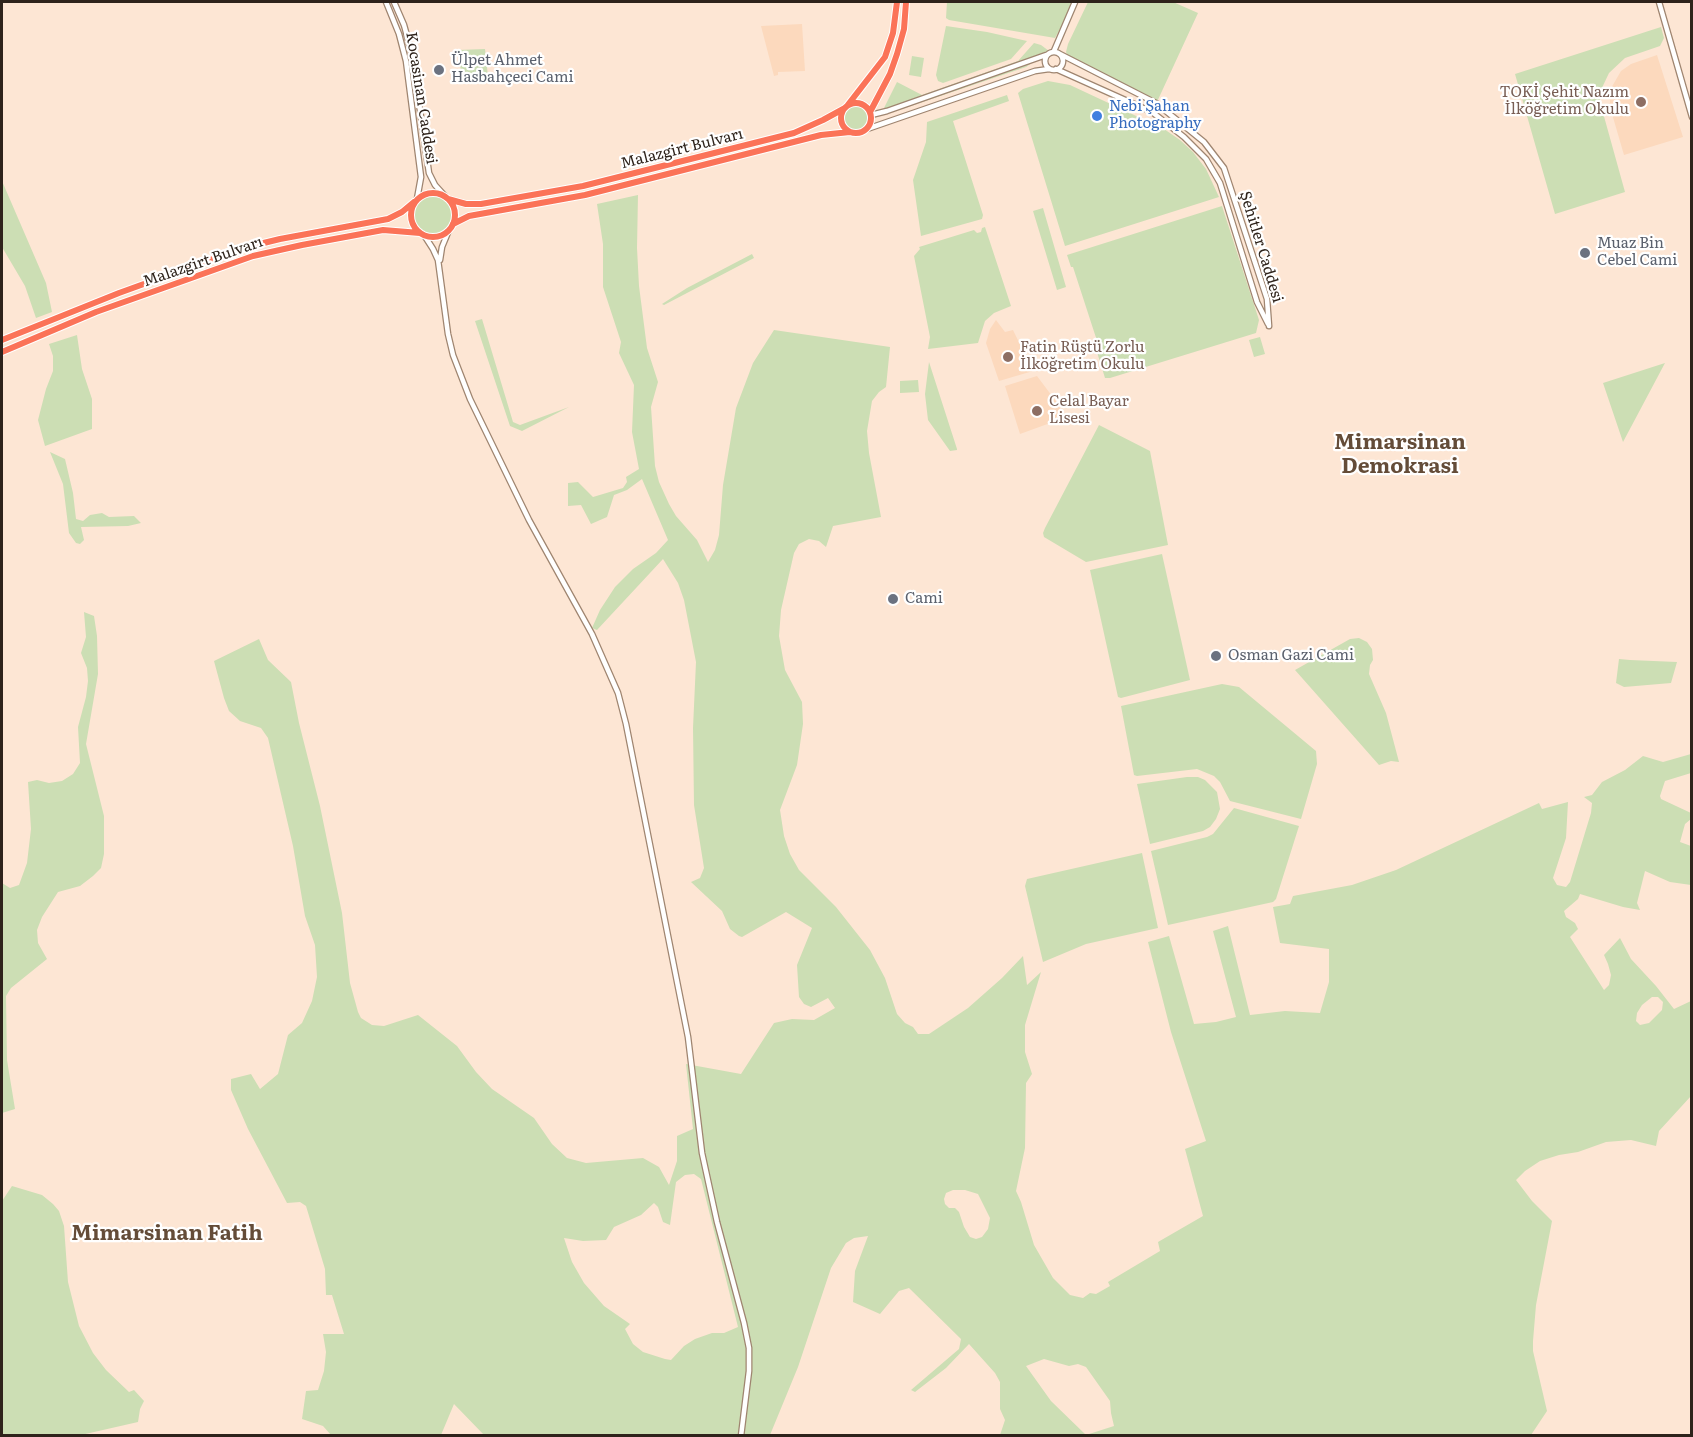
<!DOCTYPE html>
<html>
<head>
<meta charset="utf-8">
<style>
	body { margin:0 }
	#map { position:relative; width:1693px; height:1437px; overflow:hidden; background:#fde6d4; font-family:Literata,serif }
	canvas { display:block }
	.frame { position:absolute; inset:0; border:3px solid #2e231b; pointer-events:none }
</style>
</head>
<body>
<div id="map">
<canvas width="1693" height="1437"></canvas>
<div class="frame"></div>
</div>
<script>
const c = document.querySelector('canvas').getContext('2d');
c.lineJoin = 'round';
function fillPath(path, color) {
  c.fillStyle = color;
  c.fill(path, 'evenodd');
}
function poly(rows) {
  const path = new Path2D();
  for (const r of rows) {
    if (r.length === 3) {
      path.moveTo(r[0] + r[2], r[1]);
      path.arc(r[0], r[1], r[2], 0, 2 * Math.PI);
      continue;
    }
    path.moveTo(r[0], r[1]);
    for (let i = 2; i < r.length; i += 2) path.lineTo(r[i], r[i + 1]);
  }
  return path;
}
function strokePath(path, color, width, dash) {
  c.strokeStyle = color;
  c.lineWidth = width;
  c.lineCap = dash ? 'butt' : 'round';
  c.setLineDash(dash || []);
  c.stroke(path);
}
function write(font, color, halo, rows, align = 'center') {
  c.font = font + ' Literata,serif';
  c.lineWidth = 4.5;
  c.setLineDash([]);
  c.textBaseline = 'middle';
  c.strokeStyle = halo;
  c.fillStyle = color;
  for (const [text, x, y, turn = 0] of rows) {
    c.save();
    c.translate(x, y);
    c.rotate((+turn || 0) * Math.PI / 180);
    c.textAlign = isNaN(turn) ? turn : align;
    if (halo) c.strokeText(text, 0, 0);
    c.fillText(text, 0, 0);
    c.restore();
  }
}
fillPath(poly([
	[802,24,805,71,778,72,778,75,774,76,761,26],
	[1657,55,1683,137,1624,155,1610,107,1610,90,1621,71,1631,64],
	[996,320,1005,332,1013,330,1033,371,999,381,986,343,990,329],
	[1037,376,1058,404,1064,418,1020,434,1005,386]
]), '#fcd9bd');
fillPath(poly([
	[947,2,1074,2,1074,3,1055,38,949,20,946,18],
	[1088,2,1173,2,1198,13,1156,104,1073,64,1069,59,1066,52,1068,44],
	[946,26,987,32,1027,41,1011,59,943,83,938,81,936,75],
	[1661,27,1664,38,1660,46,1625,58,1609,73,1600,92,1600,102,1625,192,1555,214,1515,74],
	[1034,43,1041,45,1049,51,1026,67,890,113,885,110,884,108,897,82,922,95,1018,61],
	[485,49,488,77,462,79,458,50],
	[912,56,924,58,921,77,909,75],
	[1048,81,1070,85,1164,129,1180,140,1193,152,1206,169,1219,197,1065,246,1018,93,1023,89],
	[1007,95,1009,101,953,121,983,215,982,219,921,236,913,180,926,142,927,122],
	[856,118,12],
	[2,181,46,283,52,312,36,318,25,286,2,247],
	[638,195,637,248,639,286,647,348,658,382,651,407,655,466,659,482,669,504,676,516,697,540,708,562,715,550,719,535,723,485,736,408,753,363,774,330,890,347,886,387,879,392,872,401,867,431,869,453,881,517,833,526,826,547,819,541,809,539,799,544,794,553,781,610,779,636,785,670,802,702,803,724,797,765,780,810,784,836,790,854,799,870,836,907,870,950,885,978,897,1014,905,1023,913,1027,918,1034,929,1034,968,1008,1002,978,1023,956,1027,985,1041,972,1025,1025,1025,1052,1032,1074,1026,1083,1025,1148,1016,1191,1021,1202,1034,1245,1053,1278,1070,1295,1083,1298,1090,1293,1096,1294,1110,1286,1108,1282,1160,1251,1158,1242,1203,1216,1185,1149,1206,1141,1171,1032,1148,942,1169,936,1194,1024,1216,1022,1236,1017,1213,931,1228,926,1250,1015,1285,1011,1320,1013,1329,982,1329,949,1280,943,1273,907,1290,904,1293,896,1352,885,1396,870,1539,803,1542,809,1568,802,1566,838,1553,878,1557,885,1566,887,1570,882,1591,813,1592,803,1584,797,1592,795,1602,782,1625,770,1643,756,1663,762,1691,754,1691,773,1665,781,1660,796,1661,799,1691,813,1691,819,1685,824,1680,842,1691,846,1691,885,1670,882,1645,871,1637,903,1640,910,1623,907,1580,894,1578,899,1564,911,1566,917,1575,923,1578,929,1570,937,1604,990,1609,985,1611,975,1608,964,1604,955,1620,938,1631,959,1656,986,1674,1009,1691,1001,1691,1096,1659,1131,1656,1146,1631,1140,1606,1142,1578,1152,1559,1155,1540,1161,1525,1171,1516,1180,1532,1201,1552,1221,1536,1305,1533,1341,1533,1351,1547,1411,1531,1435,1000,1435,1005,1420,1000,1409,1000,1382,995,1373,969,1344,946,1368,915,1392,911,1390,959,1349,961,1339,909,1288,899,1291,880,1314,853,1302,855,1271,868,1236,854,1238,846,1243,831,1268,798,1367,770,1435,484,1435,454,1404,441,1435,331,1435,323,1426,302,1419,306,1391,318,1390,324,1371,326,1352,323,1334,344,1334,332,1295,326,1295,325,1269,306,1206,300,1202,287,1203,248,1129,231,1090,231,1079,251,1074,260,1089,278,1074,288,1035,302,1023,312,1001,317,977,315,945,305,916,293,846,268,738,261,728,240,721,229,711,224,698,214,661,259,639,268,660,291,682,299,723,320,806,342,913,350,983,358,1012,361,1018,372,1025,384,1026,418,1015,457,1046,476,1072,492,1089,534,1118,552,1144,567,1158,586,1163,643,1158,659,1167,669,1185,677,1161,677,1136,693,1129,686,1064,741,1074,774,1023,792,1019,814,1020,835,1008,828,998,811,1007,804,1004,799,997,797,965,812,928,786,912,742,937,739,936,730,929,722,911,691,882,700,878,704,868,694,805,693,728,696,662,684,600,678,583,663,559,597,630,592,628,600,610,615,587,633,569,656,553,668,540,642,479,627,490,614,495,607,517,591,524,581,505,568,506,568,483,578,482,593,497,623,488,627,482,626,477,639,469,632,432,634,385,619,353,621,342,603,287,603,244,597,204],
	[1652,997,1658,997,1663,1002,1662,1010,1649,1023,1640,1025,1636,1021,1637,1013,1642,1005],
	[694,1174,701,1179,738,1327,724,1333,712,1333,695,1339,684,1346,671,1360,665,1359,643,1352,633,1344,625,1329,630,1324,604,1306,584,1283,572,1262,564,1238,583,1241,606,1240,614,1227,641,1215,654,1203,658,1207,663,1222,670,1225,676,1182,685,1175],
	[953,1190,965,1190,978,1194,990,1218,988,1229,982,1237,976,1239,970,1237,964,1227,959,1212,955,1208,949,1208,945,1204,944,1199,946,1193],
	[1044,1359,1069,1366,1078,1364,1086,1367,1110,1401,1111,1413,1114,1426,1086,1435,1051,1401,1026,1366],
	[433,215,19],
	[1222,206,1259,320,1256,333,1110,378,1105,378,1097,352,1100,350,1073,267,1071,267,1067,255],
	[1043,208,1066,287,1057,290,1033,211],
	[985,227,1011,306,994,313,985,321,978,343,928,349,930,337,914,256,920,249,919,247,974,230,977,233,981,232,982,228],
	[752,254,754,258,664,305,662,304,687,288],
	[482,319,513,422,520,425,569,407,522,431,510,426,475,321],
	[77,335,82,369,92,399,92,429,45,446,38,420,46,389,53,371,53,356,49,344],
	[1260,337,1265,354,1254,357,1249,340],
	[929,362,957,449,957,450,950,451,928,420,925,394],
	[1665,363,1623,442,1603,383],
	[918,380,919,392,900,393,900,381],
	[1099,425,1150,451,1168,545,1086,562,1044,537,1043,533,1045,528],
	[50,452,65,459,73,493,76,519,83,521,90,515,102,513,109,517,134,516,141,523,128,526,81,527,84,540,80,544,76,543,69,533,63,484],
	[1162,554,1190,680,1121,698,1118,697,1090,570],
	[84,612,94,616,97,636,98,674,86,744,104,816,104,854,101,868,93,876,80,886,58,892,42,917,37,930,38,943,47,959,11,988,6,996,7,1060,15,1109,2,1113,2,883,10,888,19,885,27,863,31,829,28,782,37,780,49,783,62,781,73,774,80,763,78,727,86,697,88,681,87,668,81,653,86,637],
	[1359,638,1367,642,1372,649,1373,660,1370,665,1369,674,1386,713,1399,762,1391,761,1379,765,1295,670,1350,639],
	[1619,659,1630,660,1677,662,1671,683,1624,687,1616,683],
	[1222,684,1239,687,1316,751,1317,764,1301,819,1230,801,1220,782,1214,776,1197,769,1137,776,1134,775,1121,706],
	[1187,777,1198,777,1205,780,1217,792,1220,809,1216,819,1210,827,1203,831,1150,844,1137,784],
	[1234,808,1299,826,1276,899,1273,902,1168,925,1151,851,1207,837,1213,834],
	[1142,853,1158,928,1086,944,1043,962,1025,886,1027,879],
	[12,1186,42,1195,53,1204,59,1211,64,1226,68,1282,79,1326,93,1353,106,1370,129,1392,134,1390,144,1401,140,1409,138,1422,81,1435,2,1435,2,1201]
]), '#ccdeb4');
const secondary = poly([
	[386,2,399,34,406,61,421,177,417,199],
	[394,2,404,25,412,54,429,173,435,185,445,196],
	[1659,2,1692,117],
	[1054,51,1075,2],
	[1054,61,9],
	[1058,53,1156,103,1204,142,1224,168,1267,299,1269,326],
	[1056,69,1152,112,1184,137,1206,159,1220,183,1257,302,1268,324],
	[871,115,887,111,1046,55],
	[867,129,1035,71,1049,69],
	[424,235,433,249,438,260,448,334,453,355,470,399,529,520,592,634,618,693,626,724,688,1037,702,1153,717,1222,744,1323,749,1348,749,1371,741,1436],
	[440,260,442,247,449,230]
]);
const highway = poly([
	[856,118,15],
	[847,106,885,57,893,33,897,2],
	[870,112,890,74,897,54,904,29,906,2],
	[433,215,22],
	[448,199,466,204,481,204,583,186,794,133,823,120,845,108],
	[453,224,469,216,585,195,821,135,850,132],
	[2,340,119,293,243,248,280,239,388,219,402,212,414,202],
	[2,352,96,312,253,256,302,245,383,230,420,233]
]);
strokePath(secondary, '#9f8570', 7);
strokePath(highway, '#fff', 8);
strokePath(secondary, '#fff', 4.5);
strokePath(highway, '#fb7358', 6);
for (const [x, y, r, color] of [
	[439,70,6,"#6b7280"],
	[1641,102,6,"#8d6e63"],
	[1097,116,6,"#3f7fe0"],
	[1585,253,6,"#6b7280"],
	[1008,357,6,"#8d6e63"],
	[1037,411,6,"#8d6e63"],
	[893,599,6,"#6b7280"],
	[1216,656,6,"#6b7280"]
]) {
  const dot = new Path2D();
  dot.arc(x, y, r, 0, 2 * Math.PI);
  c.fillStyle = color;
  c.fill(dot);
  strokePath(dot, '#fff', 2);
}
write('15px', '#5b616d', '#fff', [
	["Ülpet Ahmet",451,61],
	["Hasbahçeci Cami",451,78],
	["Muaz Bin",1597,244],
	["Cebel Cami",1597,261],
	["Cami",905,599],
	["Osman Gazi Cami",1228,656]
], 'left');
write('15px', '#785e54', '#fff', [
	["TOKİ Şehit Nazım",1629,93,"right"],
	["İlköğretim Okulu",1629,110,"right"],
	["Fatin Rüştü Zorlu",1020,348],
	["İlköğretim Okulu",1020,365],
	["Celal Bayar",1049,402],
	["Lisesi",1049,419]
], 'left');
write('15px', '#2e231b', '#fff', [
	["Kocasinan Caddesi",421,98,81],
	["Malazgirt Bulvarı",682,149,-14],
	["Şehitler Caddesi",1261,247,73],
	["Malazgirt Bulvarı",203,262,-19]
]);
write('15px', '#366cbe', '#fff', [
	["Nebi Şahan",1109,107],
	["Photography",1109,124]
], 'left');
write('bold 21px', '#644c38', '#fff', [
	["Mimarsinan",1400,443],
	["Demokrasi",1400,467],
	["Mimarsinan Fatih",167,1234]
]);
</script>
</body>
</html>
